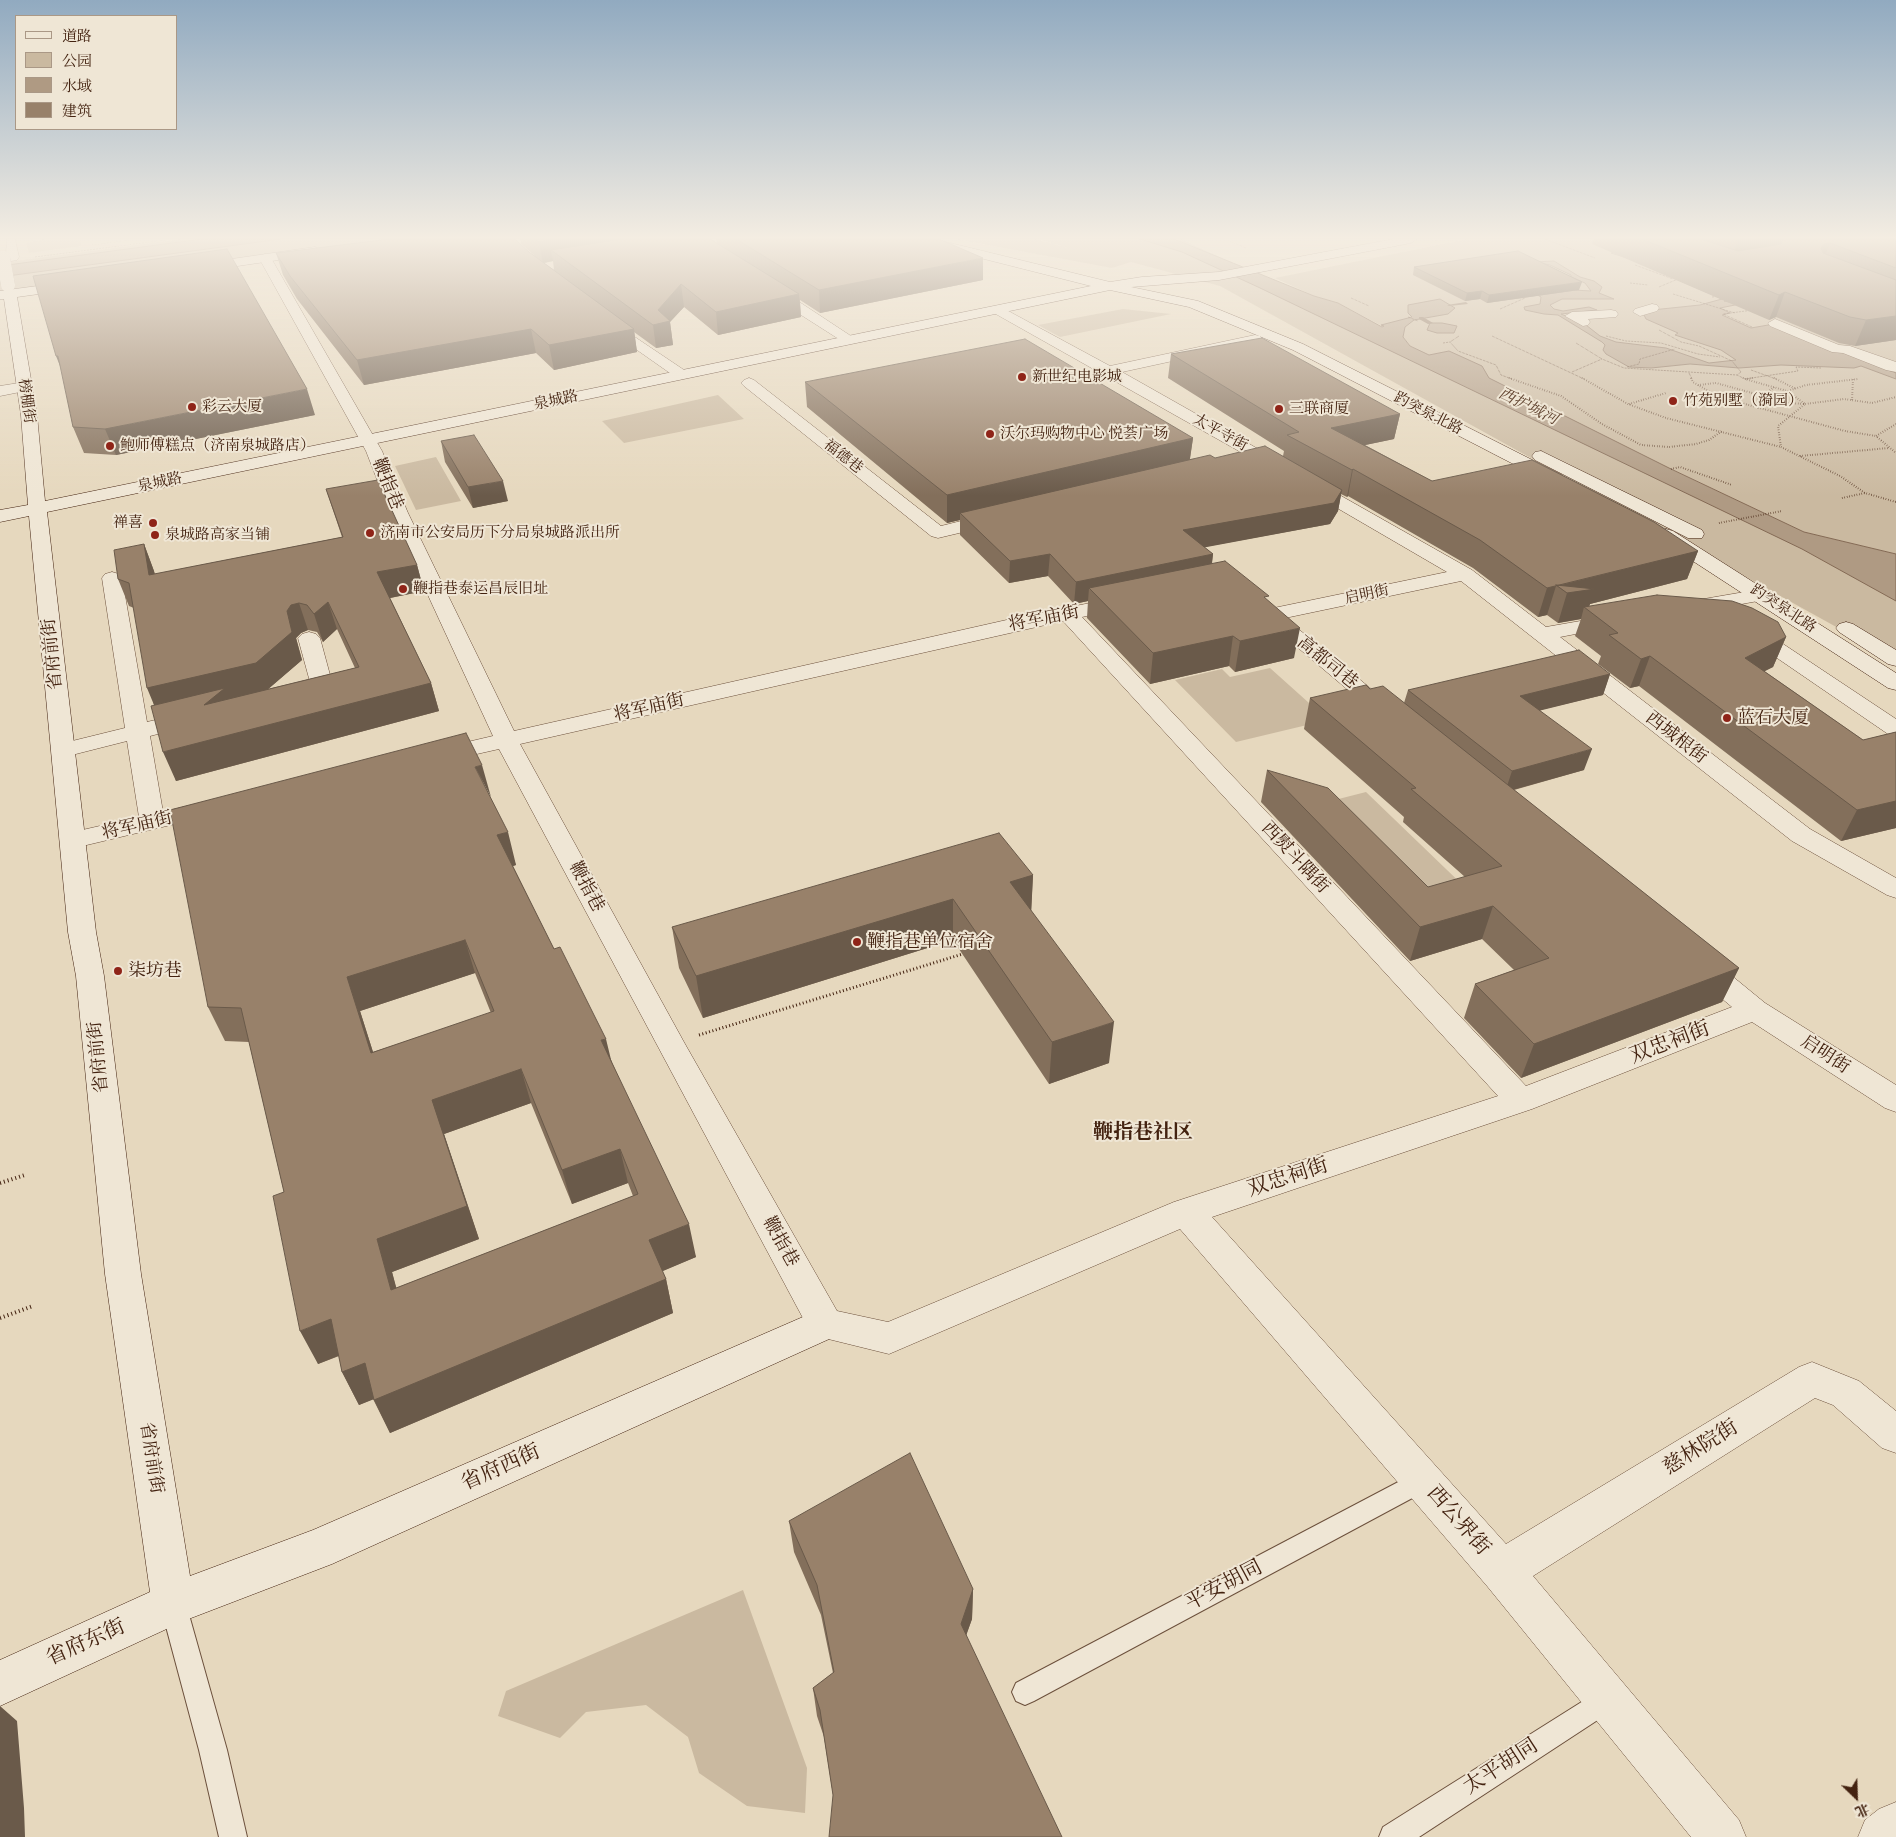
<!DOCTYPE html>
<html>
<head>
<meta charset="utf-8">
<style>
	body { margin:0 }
	#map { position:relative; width:1896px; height:1837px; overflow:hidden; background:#e6d8be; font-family:"Gentium Book Plus","Noto Serif SC",serif }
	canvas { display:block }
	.legend { position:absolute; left:15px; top:15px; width:162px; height:115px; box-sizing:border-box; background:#efe6d5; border:1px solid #aa9886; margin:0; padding:6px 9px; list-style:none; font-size:15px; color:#432210 }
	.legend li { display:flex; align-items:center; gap:10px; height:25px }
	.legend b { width:25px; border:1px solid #aa9886 }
	.north { position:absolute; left:1831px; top:1772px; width:50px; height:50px; -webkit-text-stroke:4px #efe6d5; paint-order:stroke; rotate:156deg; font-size:14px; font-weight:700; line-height:20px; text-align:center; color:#432210 }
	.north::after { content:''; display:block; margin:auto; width:18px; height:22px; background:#432210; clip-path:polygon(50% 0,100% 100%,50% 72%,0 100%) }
</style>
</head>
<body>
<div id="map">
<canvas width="1896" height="1837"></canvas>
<ul class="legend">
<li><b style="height:6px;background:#efe6d5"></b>道路</li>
<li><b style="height:14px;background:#cab9a0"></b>公园</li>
<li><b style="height:14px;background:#af9a83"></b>水域</li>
<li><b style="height:14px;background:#98816a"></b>建筑</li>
</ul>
<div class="north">北</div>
</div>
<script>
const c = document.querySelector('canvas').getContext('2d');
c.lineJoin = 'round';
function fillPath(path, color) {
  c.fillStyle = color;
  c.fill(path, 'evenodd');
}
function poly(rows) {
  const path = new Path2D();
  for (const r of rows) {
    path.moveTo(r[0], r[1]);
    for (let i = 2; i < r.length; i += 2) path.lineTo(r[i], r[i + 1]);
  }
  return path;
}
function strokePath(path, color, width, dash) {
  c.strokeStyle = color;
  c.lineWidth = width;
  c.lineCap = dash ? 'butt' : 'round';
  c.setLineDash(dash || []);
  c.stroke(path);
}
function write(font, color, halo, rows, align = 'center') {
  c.font = font + ' "Gentium Book Plus","Noto Serif SC",serif';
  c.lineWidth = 4;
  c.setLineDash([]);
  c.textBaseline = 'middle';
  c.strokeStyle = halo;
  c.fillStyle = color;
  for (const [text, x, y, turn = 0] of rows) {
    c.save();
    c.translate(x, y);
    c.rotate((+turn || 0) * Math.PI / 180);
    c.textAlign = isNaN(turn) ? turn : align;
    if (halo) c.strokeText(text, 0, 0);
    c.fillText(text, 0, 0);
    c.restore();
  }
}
fillPath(poly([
	[44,239,79,239,82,246,29,253,26,243],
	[181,239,391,239,0,296,0,263],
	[955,239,1035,239,1069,248,1038,239,1181,239,1347,316,1411,351,1669,468,1548,408,1419,351,1410,346,1403,337,1338,303,1314,296,1275,278,1467,239,1644,239,1896,306,1896,554,1804,532,1671,469,1896,588,1896,660,1220,286,1131,262,1112,268],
	[1123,309,1171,314,1060,337,1038,325],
	[718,395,744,419,624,443,602,421],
	[436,457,461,501,416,510,395,466],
	[1270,668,1328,720,1236,742,1175,680,1222,669,1230,677],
	[1366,792,1473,895,1418,911,1315,805],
	[743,1590,807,1768,805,1813,747,1806,699,1773,688,1737,646,1705,586,1712,560,1738,498,1716,506,1691]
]), '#cab9a0');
const water = poly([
	[202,239,281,239,0,277,0,266,202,239],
	[1140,239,1174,239,1314,296,1338,303,1382,327,1384,326,1381,325,1412,317,1408,313,1408,305,1440,299,1455,308,1448,314,1414,320,1405,327,1403,337,1410,346,1429,355,1449,351,1482,366,1489,378,1671,469,1804,532,1896,554,1896,601,1802,549,1258,287,1182,252,1140,239],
	[1638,241,1656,248,1622,253,1637,259,1665,263,1696,272,1679,275,1702,286,1714,289,1710,291,1723,299,1730,299,1724,301,1740,304,1720,308,1730,313,1722,315,1751,328,1774,324,1836,351,1844,350,1875,363,1873,364,1896,373,1896,379,1861,366,1854,368,1781,365,1739,368,1690,364,1651,368,1629,367,1606,354,1603,350,1605,345,1602,342,1558,315,1544,314,1525,310,1524,307,1540,304,1541,297,1534,293,1546,291,1542,289,1546,288,1544,287,1562,285,1573,290,1591,291,1585,283,1571,277,1571,275,1550,265,1535,262,1554,261,1580,277,1594,281,1602,287,1599,293,1614,299,1562,299,1550,305,1554,309,1563,311,1589,307,1597,310,1561,314,1586,325,1600,336,1616,342,1666,348,1709,363,1736,360,1721,350,1675,335,1678,333,1646,319,1644,315,1646,312,1652,310,1700,305,1722,299,1676,279,1670,275,1669,271,1611,253,1623,250,1609,245,1638,241],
	[1430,323,1442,323,1457,326,1454,333,1437,333,1427,330,1430,323]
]);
fillPath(water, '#af9a83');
strokePath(water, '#846a55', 1);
fillPath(poly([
	[1466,302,1468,304,1449,306,1447,305,1466,302],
	[1419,317,1423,317,1433,323,1428,324,1419,319,1419,317]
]), '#846a55');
const lane = poly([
	[1423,1469,1431,1472,1435,1480,1431,1488,1034,1701,1025,1705,1016,1701,1012,1692,1016,1683,1423,1469],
	[173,1591,182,1595,186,1604,227,1750,247,1837,219,1837,199,1750,160,1604,164,1595,173,1591],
	[1607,1686,1616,1690,1620,1699,1616,1708,1419,1837,1379,1837,1383,1827,1607,1686]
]);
const street = poly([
	[7,239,15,239,19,257,17,260,0,263,0,255,6,254,7,239],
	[265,254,271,258,382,451,408,513,514,731,1011,619,1125,596,1132,598,1135,602,1132,606,1082,617,1526,1086,1732,1007,1690,972,1686,965,1690,958,1700,955,1710,958,1765,1003,1896,1085,1896,1112,1885,1108,1752,1022,1532,1109,1212,1217,1506,1544,1799,1367,1812,1362,1859,1381,1896,1411,1896,1453,1882,1448,1833,1405,1815,1398,1533,1576,1739,1820,1746,1837,1691,1837,1487,1586,1180,1229,889,1354,812,1335,499,749,437,763,429,761,425,756,429,751,493,736,390,513,366,451,259,258,265,254],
	[1063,621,1498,1096,1174,1202,888,1322,837,1311,685,1044,520,744,1063,621],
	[770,285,775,286,857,340,855,343,845,343,765,292,763,289,770,285],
	[1652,304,1657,305,1659,308,1657,311,1640,316,1633,312,1635,309,1652,304],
	[999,306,1110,366,1255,335,1260,336,1262,339,1260,342,1122,372,1472,570,1546,627,1615,615,1622,617,1625,621,1622,625,1560,637,1810,829,1896,878,1896,898,1887,895,1792,841,1461,581,1285,618,1398,711,1395,716,1387,718,1379,716,1259,615,1262,611,1269,609,1447,572,1253,459,994,313,992,310,999,306],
	[1611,310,1616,311,1618,314,1616,317,1588,319,1590,322,1588,325,1583,326,1565,316,1572,312,1611,310],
	[605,317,687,372,690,375,687,378,677,378,600,324,598,321,605,317],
	[1775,319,1839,345,1850,346,1896,362,1896,372,1886,370,1843,353,1832,352,1770,326,1768,323,1775,319],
	[749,378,754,380,941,526,997,512,1004,514,1006,518,1004,522,997,524,938,538,931,536,744,386,741,383,744,380,749,378],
	[25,382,30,384,33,387,30,390,0,396,0,386,25,382],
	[112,572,119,574,122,578,147,722,193,711,201,713,204,718,201,723,150,736,163,812,208,801,217,804,221,809,217,814,74,848,65,846,61,840,65,834,139,817,127,741,64,757,56,755,52,750,56,745,125,728,102,578,105,574,112,572],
	[1762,589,1769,591,1772,595,1769,599,1692,613,1685,611,1682,607,1685,603,1692,601,1762,589],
	[1749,624,1756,626,1896,719,1896,736,1888,734,1742,634,1738,630,1742,626,1749,624],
	[309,632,316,634,320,638,333,686,330,691,322,693,296,699,288,697,285,692,288,687,310,682,298,638,302,634,309,632],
	[1896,1802,1896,1837,1858,1837,1865,1820,1879,1809,1896,1802]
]);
const secondary = poly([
	[915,239,934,239,1110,282,1142,277,1219,272,1393,239,1417,239,1411,243,1219,280,1131,287,1198,301,1303,344,1562,475,1565,479,1562,483,1550,483,1293,350,1189,307,1110,290,47,512,96,932,104,976,141,1274,190,1576,313,1530,812,1313,825,1308,838,1313,843,1324,838,1335,332,1564,186,1620,0,1706,0,1660,150,1592,105,1274,76,976,68,932,29,516,0,522,0,510,28,505,21,415,4,299,0,299,0,291,75,281,82,285,75,289,17,297,37,415,45,501,1091,286,917,242,915,239],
	[315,247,321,251,319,254,197,272,191,268,197,264,315,247],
	[1541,451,1702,530,1704,534,1702,538,1688,538,1535,460,1532,456,1535,452,1541,451],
	[1666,529,1673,531,1896,673,1896,690,1888,688,1659,539,1657,535,1659,531,1666,529],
	[1846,622,1853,624,1896,650,1896,666,1888,664,1839,632,1836,628,1839,624,1846,622]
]);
strokePath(lane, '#6c503c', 2);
strokePath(street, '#6c503c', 1);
strokePath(secondary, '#432210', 1);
strokePath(poly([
	[90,239,93,245,137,239],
	[1225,239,1246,248],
	[1545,239,1595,258],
	[1434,241,1445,239],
	[35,257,173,239],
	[1635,265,1673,279],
	[1550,267,1571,277,1568,277],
	[1630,283,1648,285],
	[1659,287,1678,279],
	[1673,294,1735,313],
	[1712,297,1720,296],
	[1351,298,1369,306],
	[1500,309,1525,298],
	[1408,317,1418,321],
	[1752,327,1723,314,1753,310],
	[1659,330,1681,342,1699,346,1732,361,1741,372,1737,375],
	[1459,336,1450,342,1458,351,1496,365,1501,375,1512,379],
	[1492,336,1584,379],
	[1606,336,1626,341,1661,343,1698,354,1720,357],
	[1443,343,1450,342],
	[1576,343,1602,359,1624,368,1737,375,1745,379],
	[1627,367,1639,364,1640,359,1675,349],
	[1751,370,1776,379],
	[1572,372,1602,359],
	[1689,373,1692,379],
	[1745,379,1798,371,1796,367,1821,368]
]), '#432210', 1, [0.5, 1]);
strokePath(poly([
	[1509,378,1561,396,1602,424,1641,445,1669,447,1696,444,1709,440,1722,431],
	[1582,378,1628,404,1666,418,1781,447],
	[1691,378,1693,382,1719,397,1845,431,1876,436],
	[1743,378,1745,379],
	[1753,378,1745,379,1787,391,1805,404,1778,426,1781,447,1840,476,1865,493,1896,502],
	[1774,378,1796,389],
	[1698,385,1716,383,1763,396],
	[1788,391,1806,385,1858,379],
	[1852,400,1853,379],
	[1773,402,1805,404,1844,399,1872,403,1896,397],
	[1629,404,1666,393],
	[1757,408,1773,402,1763,396,1774,387],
	[1896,424,1876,436,1896,453],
	[1800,456,1889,448],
	[1671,469,1680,467,1732,485],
	[1842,498,1865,493],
	[1719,523,1782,511]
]), '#432210', 2, [0.5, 2]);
strokePath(poly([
	[699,1035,966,953]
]), '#432210', 3, [1, 2.5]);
strokePath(poly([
	[0,1183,25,1175],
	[0,1318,33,1306]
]), '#432210', 4, [1, 3]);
fillPath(lane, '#efe6d5');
fillPath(street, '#efe6d5');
fillPath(secondary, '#efe6d5');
const streetBridge = poly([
	[3,258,8,285]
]);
strokePath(streetBridge, '#6c503c', 14, []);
strokePath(streetBridge, '#efe6d5', 14);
fillPath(poly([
	[520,239,710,239,717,243,716,239,939,239,983,280,820,313,800,300,801,317,718,335,684,307,670,322,673,345,656,348,634,332,637,352,554,370,536,353,364,385,297,299,283,275,276,253,529,252,535,256,521,244],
	[553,261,554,270,544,263],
	[1594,239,1896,239,1896,340,1855,346,1839,343,1776,317,1769,320,1592,244],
	[1414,267,1579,290,1487,303,1480,299,1465,301,1413,275],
	[1171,354,1400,414,1394,439,1365,445,1432,481,1698,551,1687,579,1590,604,1589,606,1786,637,1773,667,1764,671,1863,740,1896,732,1896,828,1841,841,1639,686,1630,688,1598,664,1601,656,1575,636,1581,619,1558,623,1547,615,1538,617,1473,568,1348,496,1347,497,1341,494,1338,511,1330,524,1204,547,1213,554,1212,564,1268,601,1294,658,1235,672,1229,666,1150,684,1087,618,1088,601,1074,604,1048,576,1009,583,960,535,960,520,947,523,807,407,805,382,1193,438,1190,459,1215,458,1283,456,1284,451,1168,378],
	[315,415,116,455,84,453,73,427],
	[441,441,508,501,473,508,445,462],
	[326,489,417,565,424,591,390,598,431,683,439,711,176,781,154,705,134,608,129,606,118,579,144,544,155,574,342,537],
	[337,629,355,668,268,689,302,660,296,638,301,633,308,630,317,632,323,642],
	[1610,674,1603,695,1540,710,1584,770,1514,790,1739,968,1722,1002,1521,1078,1464,1018,1475,984,1514,970,1482,939,1410,961,1261,802,1267,770,1428,887,1465,877,1403,822,1404,817,1304,729,1310,698,1370,689,1404,703,1408,690],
	[490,797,516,865,513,866,554,949,611,1060,696,1257,662,1271,666,1279,673,1313,390,1433,373,1399,359,1405,342,1372,339,1356,318,1364,284,1192,249,1042,225,1041,208,1007],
	[475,973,491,1013,373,1052,360,1011],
	[531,1103,572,1204,628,1183,633,1196,396,1288,392,1272,479,1239,444,1134],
	[1033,875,1031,911,1109,1063,1049,1084,953,940,703,1018,679,968,672,927],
	[789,1521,973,1589,972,1619,966,1635,833,1795,824,1737,817,1716,813,1688,833,1673,821,1615,794,1552]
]), '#836f5b');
fillPath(poly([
	[555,239,678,239,551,250,553,261,543,263,539,242],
	[1743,239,1783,239,1780,246,1730,263,1738,240],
	[1830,243,1821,266,1821,248,1824,244],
	[983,258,983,280,820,313,819,290],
	[1582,282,1579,290,1487,303,1489,295],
	[681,284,684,307,670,322,673,345,656,348,653,325,658,310],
	[1482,291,1480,299,1465,301,1467,293],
	[1785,292,1776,317,1769,320,1779,295],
	[799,294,801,317,718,335,716,312],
	[1896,316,1896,340,1855,346,1866,320],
	[531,329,536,353,364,385,357,360],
	[634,329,637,352,554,370,549,345],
	[56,356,58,356,66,381],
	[307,389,315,415,116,455,105,429],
	[1400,414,1394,439,1327,453,1331,428],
	[1193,438,1189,464,960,513,960,520,947,523,947,495],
	[1353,469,1348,496,1347,497,1352,470],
	[503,481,508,501,473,508,468,487],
	[1342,490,1338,511,1330,524,1180,552,1183,530],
	[144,544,154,571,160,602,149,575],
	[1698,551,1687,579,1590,604,1588,610,1584,607,1581,619,1558,623,1567,593,1557,586],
	[1050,554,1048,576,1009,583,1010,561],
	[1213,554,1210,576,1089,588,1088,601,1074,604,1076,582],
	[417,565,424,591,385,599,377,572],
	[1556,586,1547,615,1538,617,1547,588],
	[328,602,337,629,323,642,314,614],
	[299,603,308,630,301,633,296,638,302,660,266,691,159,717,147,688,287,611,291,605],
	[1300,628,1294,658,1235,672,1240,641],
	[1233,636,1229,666,1150,684,1153,653],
	[1786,637,1773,667,1732,688,1745,658],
	[1650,656,1639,686,1630,688,1641,659],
	[1610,674,1603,695,1514,717,1520,696],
	[431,683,439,711,176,781,163,752],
	[1592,749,1584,770,1505,792,1512,771],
	[482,765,491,797,475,767],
	[1896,801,1896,828,1841,841,1857,810],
	[508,832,516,865,506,868,497,835],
	[1033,875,1031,916,1010,882],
	[953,899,953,940,703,1018,696,976],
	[1493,906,1482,939,1410,961,1420,927],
	[465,940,475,973,360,1011,384,1087,371,1053,347,977],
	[1739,968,1722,1002,1521,1078,1534,1044],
	[1114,1022,1109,1063,1049,1084,1052,1042],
	[606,1039,614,1072,601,1040],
	[521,1069,531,1103,444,1134,479,1239,392,1272,406,1323,391,1290,377,1239,432,1100],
	[620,1149,628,1183,572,1204,562,1170],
	[689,1224,696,1257,656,1274,649,1240],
	[666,1279,673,1313,390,1433,374,1400],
	[331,1319,348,1352,318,1364,300,1331],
	[365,1363,382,1396,359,1405,342,1372],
	[973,1589,972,1619,960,1653,961,1624],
	[0,1706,17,1721,24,1808,25,1837,0,1837]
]), '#6a5a4a');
const building = poly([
	[390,239,515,239,529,252,634,329,549,345,531,329,357,360,290,276,276,253,390,239],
	[536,239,555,239,539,242,536,239],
	[621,239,710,239,799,294,716,312,681,284,658,310,670,321,653,325,551,250,621,239],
	[736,239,939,239,983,258,819,290,736,239],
	[1642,239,1701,239,1738,251,1781,244,1783,239,1896,239,1896,268,1830,243,1824,244,1821,248,1823,253,1896,280,1896,316,1866,320,1850,317,1785,292,1779,295,1642,239],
	[227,249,307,389,105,429,73,427,58,356,56,356,33,276,227,249],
	[1518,251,1582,282,1489,295,1482,291,1467,293,1414,267,1518,251],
	[1262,338,1400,414,1331,428,1432,481,1532,460,1654,522,1698,551,1547,588,1480,540,1353,469,1352,470,1287,435,1299,432,1171,354,1262,338],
	[1025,339,1193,438,947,495,805,382,1025,339],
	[474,435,503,481,468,487,441,441,474,435],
	[1265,446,1342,490,1334,503,1183,530,1213,554,1076,582,1050,554,1010,561,960,513,1210,455,1215,458,1265,446],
	[378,480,417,565,377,572,431,683,163,752,151,706,225,688,204,705,359,667,328,602,314,614,307,605,299,603,291,605,287,611,292,632,256,663,147,688,129,583,118,579,114,550,144,544,149,575,343,537,326,489,378,480],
	[1225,561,1269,596,1264,597,1300,628,1240,641,1233,636,1153,653,1089,588,1225,561],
	[1556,585,1595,589,1567,593,1556,585],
	[1657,595,1732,601,1752,608,1778,622,1786,637,1745,658,1863,740,1896,732,1896,801,1857,810,1650,656,1641,659,1609,635,1618,633,1584,607,1657,595],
	[1579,650,1610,674,1520,696,1592,749,1512,771,1408,690,1579,650],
	[1366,685,1370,689,1383,686,1739,968,1534,1044,1475,984,1549,958,1493,906,1420,927,1267,770,1328,788,1428,887,1502,866,1411,789,1416,788,1310,698,1366,685],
	[466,733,482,765,475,767,508,832,497,835,554,949,560,947,606,1039,601,1040,689,1224,649,1240,666,1279,374,1400,365,1363,342,1372,331,1319,300,1331,273,1196,284,1192,241,1008,208,1007,170,810,466,733],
	[465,940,494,1011,371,1053,347,977,465,940],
	[521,1069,562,1170,620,1149,638,1194,391,1290,377,1239,467,1206,432,1100,521,1069],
	[999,833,1033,875,1010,882,1114,1022,1052,1042,953,899,696,976,672,927,999,833],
	[910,1453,973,1589,961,1624,1062,1837,829,1837,833,1795,820,1710,813,1688,834,1672,817,1585,789,1521,910,1453]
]);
fillPath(building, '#98816a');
strokePath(building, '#6a5a4a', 1);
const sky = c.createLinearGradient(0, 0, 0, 496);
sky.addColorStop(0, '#91aac0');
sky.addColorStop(0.48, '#f4ede2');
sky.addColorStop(1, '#f4ede200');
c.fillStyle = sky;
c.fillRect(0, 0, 1896, 496);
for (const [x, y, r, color] of [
	[1022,377,5,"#8f2418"],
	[1673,401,5,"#8f2418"],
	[192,407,5,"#8f2418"],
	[1279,409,5,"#8f2418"],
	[990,434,5,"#8f2418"],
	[110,446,5,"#8f2418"],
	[153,523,5,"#8f2418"],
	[370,533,5,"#8f2418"],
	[155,535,5,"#8f2418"],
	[403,589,5,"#8f2418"],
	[1727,718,5,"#8f2418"],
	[857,942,5,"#8f2418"],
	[118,971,5,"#8f2418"]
]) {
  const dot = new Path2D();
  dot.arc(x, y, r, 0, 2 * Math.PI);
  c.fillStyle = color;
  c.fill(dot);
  strokePath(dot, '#efe6d5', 2);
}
write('15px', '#432210', '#efe6d5', [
	["新世纪电影城",1032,377],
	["竹苑别墅（漪园）",1683,401],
	["彩云大厦",202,407],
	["三联商厦",1289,409],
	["沃尔玛购物中心 悦荟广场",1000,434],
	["鲍师傅糕点（济南泉城路店）",120,446],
	["禅喜",143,523,"right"],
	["济南市公安局历下分局泉城路派出所",380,533],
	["泉城路高家当铺",165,535],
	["鞭指巷泰运昌辰旧址",413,589]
], 'left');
write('15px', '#432210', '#efe6d5', [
	["榜棚街",26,401,82],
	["泉城路",556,401,-12],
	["趵突泉北路",1428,414,27],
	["太平寺街",1220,433,29],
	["福德巷",843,457,38],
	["泉城路",160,483,-12],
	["启明街",1367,595,-12],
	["趵突泉北路",1783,609,33]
]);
write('italic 16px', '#634632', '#efe6d5', [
	["西护城河",1528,407,26]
]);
write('18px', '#432210', '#efe6d5', [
	["鞭指巷",387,484,68],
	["将军庙街",1044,619,-11],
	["省府前街",53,654,-96],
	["高都司巷",1327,663,39],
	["将军庙街",649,708,-13],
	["西城根街",1676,738,38],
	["将军庙街",137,826,-13],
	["西熨斗隅街",1295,858,47],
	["鞭指巷",586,887,62],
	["启明街",1825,1055,33],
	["省府前街",99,1057,-96],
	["鞭指巷",780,1242,61],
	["省府前街",151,1458,81]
]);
write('18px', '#432210', '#efe6d5', [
	["蓝石大厦",1737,718],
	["鞭指巷单位宿舍",867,942],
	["柒坊巷",128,971]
], 'left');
write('bold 20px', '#432210', '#efe6d5', [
	["鞭指巷社区",1143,1133]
]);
write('21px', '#432210', '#efe6d5', [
	["双忠祠街",1670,1043,-21],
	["双忠祠街",1288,1178,-18],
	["慈林院街",1701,1448,-32],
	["省府西街",501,1468,-24],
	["西公界街",1458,1521,49],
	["平安胡同",1224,1586,-28],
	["省府东街",86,1643,-24],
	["太平胡同",1501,1767,-33]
]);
</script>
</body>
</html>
